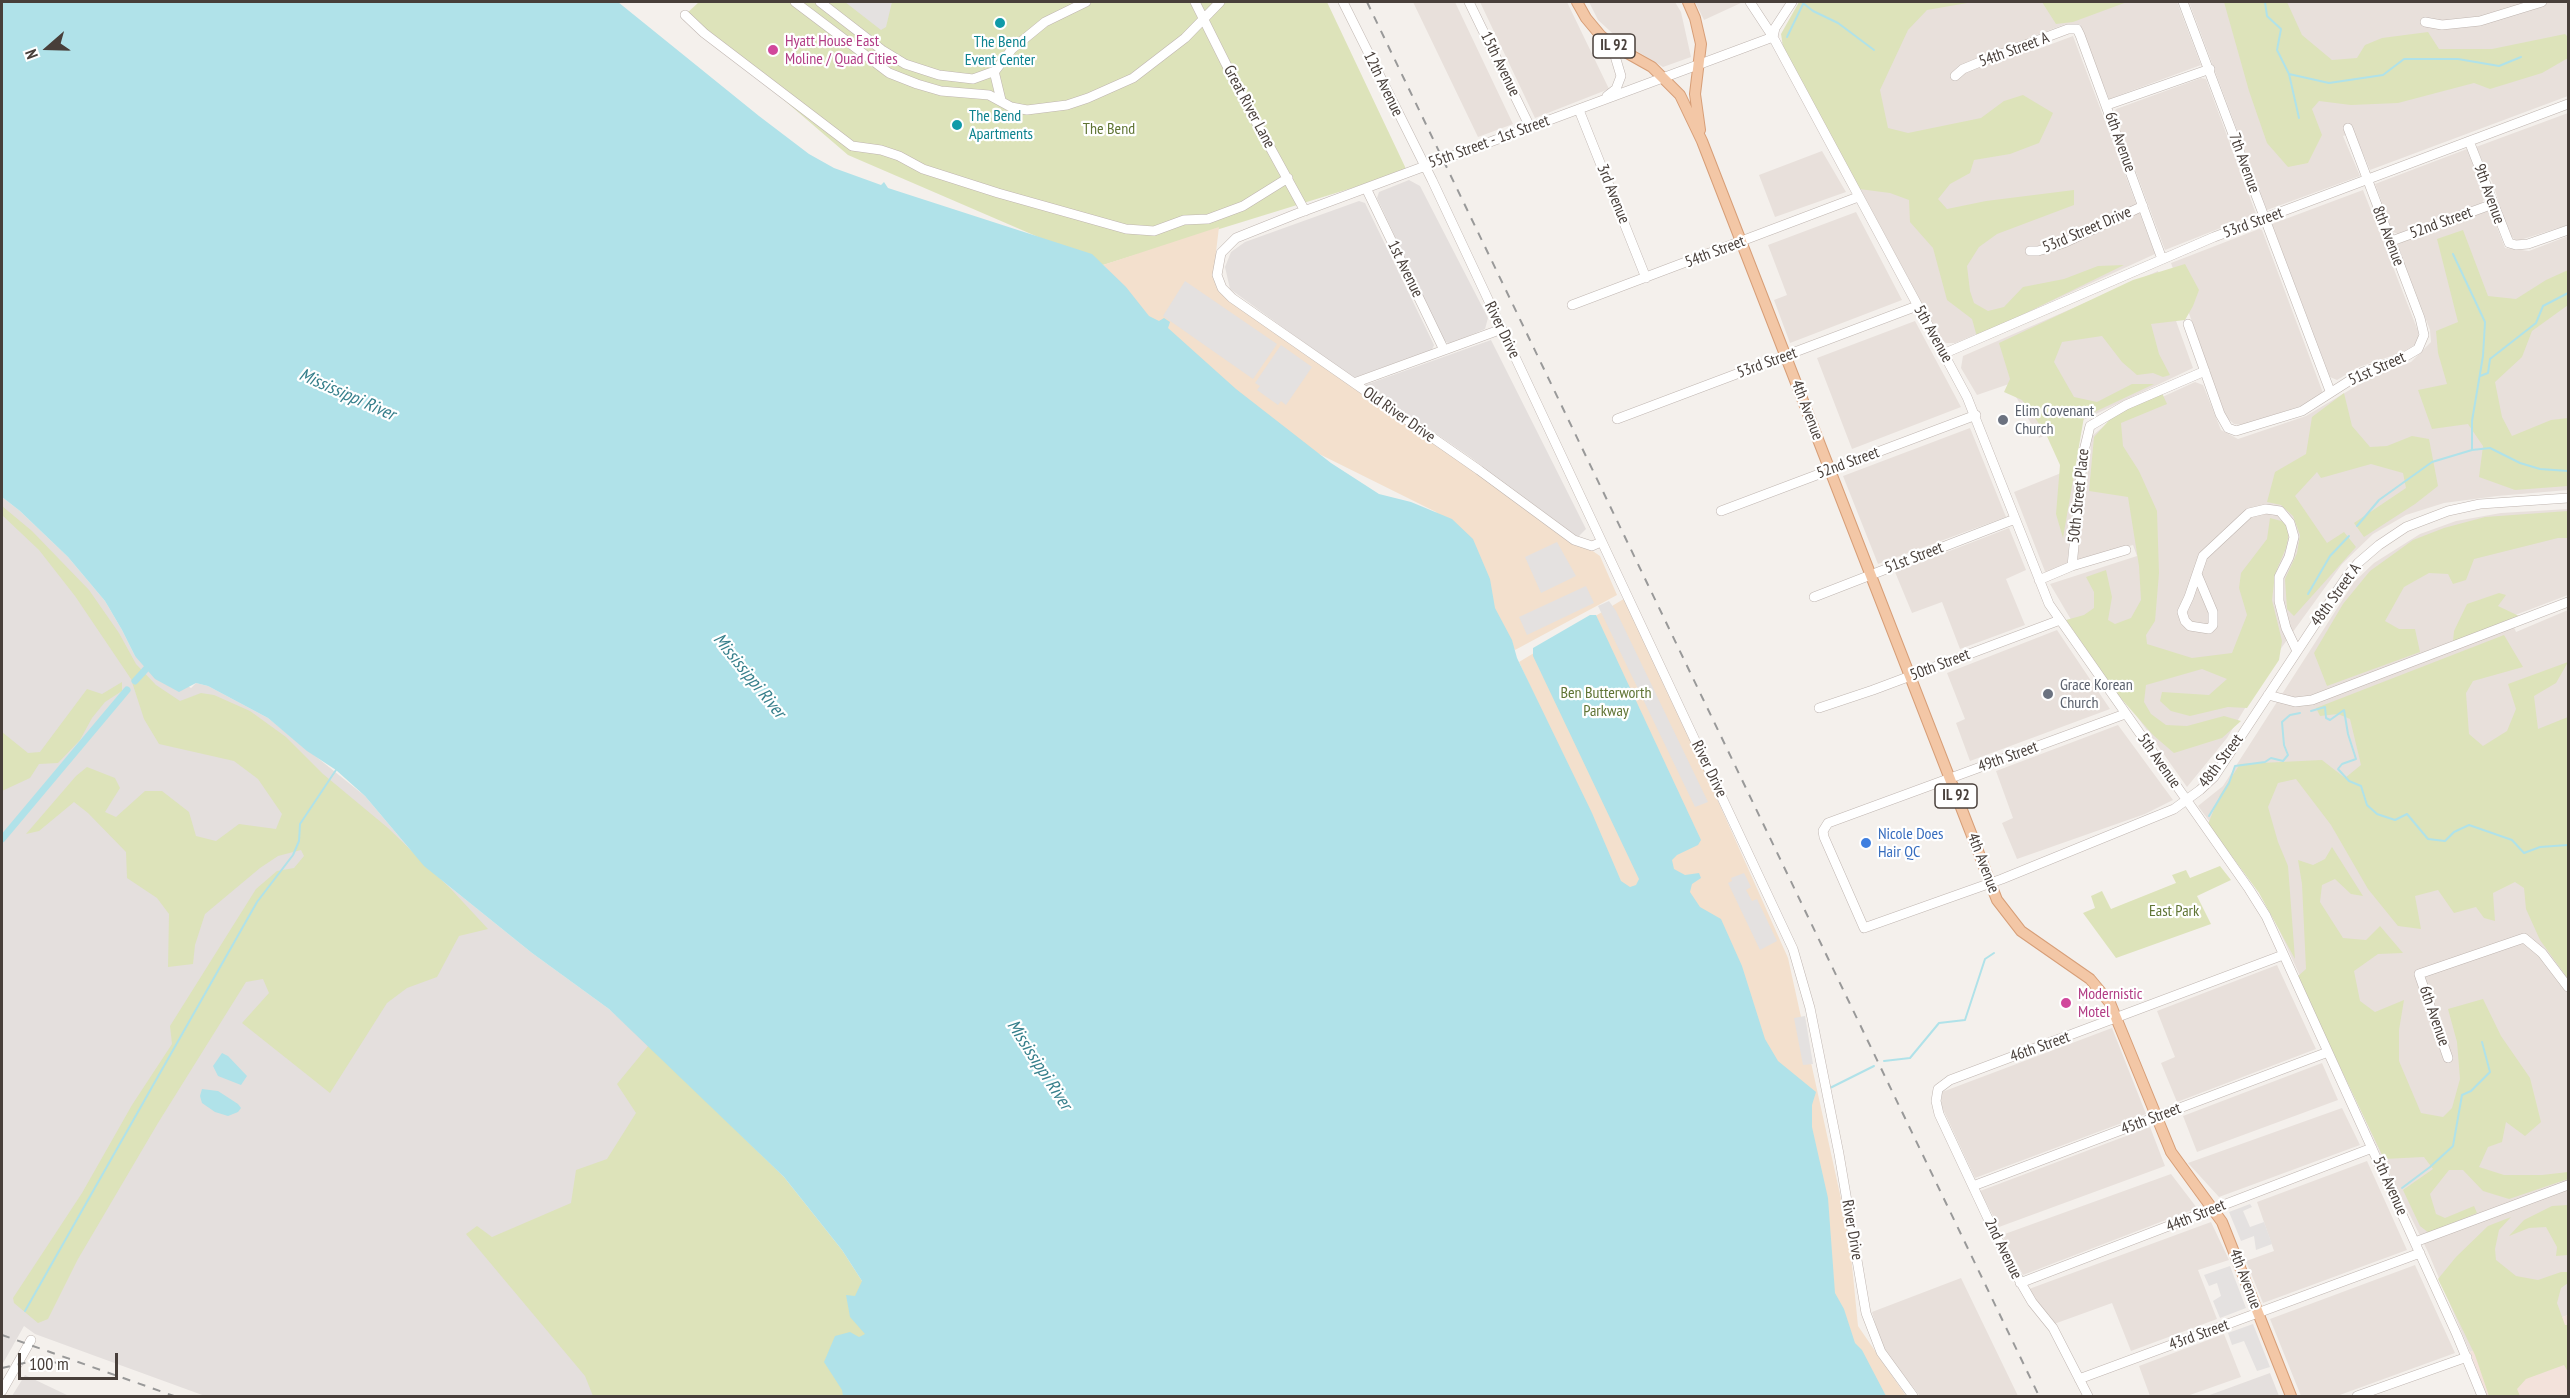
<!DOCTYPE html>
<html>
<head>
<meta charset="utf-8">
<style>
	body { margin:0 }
	#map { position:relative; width:2570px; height:1398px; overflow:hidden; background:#f4f0ec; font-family:"PT Sans Narrow",sans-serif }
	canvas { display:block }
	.frame { position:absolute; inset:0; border:3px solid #483f3a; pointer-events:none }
	.north { position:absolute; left:18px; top:18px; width:60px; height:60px; -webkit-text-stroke:4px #fff; paint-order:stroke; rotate:250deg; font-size:16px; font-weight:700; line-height:24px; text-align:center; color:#483f3a }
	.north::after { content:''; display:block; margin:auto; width:21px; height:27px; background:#483f3a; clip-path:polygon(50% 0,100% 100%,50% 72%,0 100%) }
	.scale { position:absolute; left:18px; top:1353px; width:100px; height:27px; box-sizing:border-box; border:3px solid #483f3a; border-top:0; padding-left:8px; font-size:18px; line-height:21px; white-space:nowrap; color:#483f3a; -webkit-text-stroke:4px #fff; paint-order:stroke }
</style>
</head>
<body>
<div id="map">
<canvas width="2570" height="1398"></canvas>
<div class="frame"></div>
<div class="north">N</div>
<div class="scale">100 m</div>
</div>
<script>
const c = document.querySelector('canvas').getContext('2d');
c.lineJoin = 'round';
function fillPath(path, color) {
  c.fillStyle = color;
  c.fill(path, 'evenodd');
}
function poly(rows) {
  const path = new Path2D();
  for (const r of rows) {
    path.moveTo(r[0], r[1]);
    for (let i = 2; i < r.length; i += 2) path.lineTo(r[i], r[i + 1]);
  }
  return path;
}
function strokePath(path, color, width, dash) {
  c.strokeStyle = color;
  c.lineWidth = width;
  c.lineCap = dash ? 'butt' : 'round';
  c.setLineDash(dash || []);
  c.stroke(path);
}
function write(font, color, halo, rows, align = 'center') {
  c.font = font + ' "PT Sans Narrow",sans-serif';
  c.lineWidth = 4.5;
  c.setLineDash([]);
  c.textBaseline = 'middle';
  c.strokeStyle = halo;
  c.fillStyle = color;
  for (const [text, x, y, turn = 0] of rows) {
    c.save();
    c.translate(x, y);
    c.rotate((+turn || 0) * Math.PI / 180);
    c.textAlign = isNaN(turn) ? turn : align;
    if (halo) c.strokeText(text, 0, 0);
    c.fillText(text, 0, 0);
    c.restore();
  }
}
fillPath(poly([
	[1413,2,1455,2,1513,124,1478,137],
	[1480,2,1567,2,1609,89,1535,118],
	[1589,2,1675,2,1681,12,1691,57,1663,67,1622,42,1598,20],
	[1695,2,1743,2,1704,20],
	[1802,2,2177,2,2201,65,2109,99,2080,24,2066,24,2028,38,2033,51,2073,36,2155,254,2017,317,1955,343,1946,343,1941,339,1782,43,1783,31],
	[2189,2,2568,2,2568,96,2370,170,2354,132,2343,136,2360,176,2267,210],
	[2201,78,2206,79,2256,214,2165,250,2114,113,2116,109],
	[2568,113,2568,225,2517,241,2509,235,2493,184,2476,147],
	[2467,149,2486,195,2482,203,2398,234,2393,232,2375,184],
	[1822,151,1846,192,1775,217,1759,175],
	[2363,190,2418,331,2418,343,2403,352,2359,367,2337,380,2330,377,2272,224],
	[2490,209,2505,248,2529,251,2568,236,2568,490,2497,496,2444,503,2406,515,2373,534,2342,564,2282,647,2227,738,2187,787,2083,640,2050,584,2137,556,2133,545,2077,561,2092,436,2110,421,2195,382,2203,385,2221,430,2238,439,2306,416,2368,379,2411,362,2431,342,2430,330,2397,244],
	[1856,212,1902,300,1790,343,1774,300,1787,295,1768,245],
	[2259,229,2262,230,2323,393,2301,406,2242,425,2234,424,2226,417,2171,263],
	[2158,271,2193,368,2081,421,2039,438,2009,384,1977,395,1961,368,1963,356],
	[1915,321,1961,407,1852,449,1817,358],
	[1970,428,2006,517,1878,564,1843,476],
	[2076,467,2067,565,2046,574,2014,492],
	[2568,509,2568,595,2510,617,2516,632,2568,610,2568,1315,2470,1352,2428,1252,2385,1164,2262,892,2198,806,2223,786,2354,582,2374,563,2420,534,2456,521,2501,513],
	[2009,528,2026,570,2006,579,2025,625,1960,649,1942,602,1912,613,1895,572],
	[2057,630,2110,709,1970,761,1956,723,1965,719,1947,673],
	[2118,725,2173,800,2145,814,2017,859,2002,823,2013,818,1996,771],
	[2277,965,2316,1049,2177,1102,2161,1063,2175,1057,2157,1011],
	[2112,1028,2146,1114,1975,1178,1941,1105,1942,1092],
	[2322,1063,2338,1100,2197,1152,2183,1116],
	[2342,1108,2360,1145,2219,1197,2188,1163],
	[2150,1127,2165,1166,1999,1227,1980,1191],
	[2367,1161,2407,1250,2263,1303,2246,1261,2274,1251,2257,1202],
	[2171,1174,2197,1208,2023,1275,2002,1235],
	[2211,1222,2229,1260,2198,1270,2217,1319,2131,1351,2112,1303,2054,1324,2029,1289],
	[2415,1265,2455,1353,2337,1396,2301,1396,2270,1319],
	[1961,1278,2018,1396,1920,1396,1886,1353,1878,1333,1872,1312],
	[2224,1334,2241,1377,2187,1396,2150,1396,2139,1366]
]), '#e8e0db');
fillPath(poly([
	[2568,1315,2568,1396,2487,1396,2470,1352]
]), '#f3e2db');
fillPath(poly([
	[1409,180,1420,186,1488,318,1485,329,1450,344,1444,341,1377,198,1379,192],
	[1359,201,1365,203,1434,345,1432,350,1353,378,1230,289,1225,267,1231,252,1245,242],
	[1491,340,1586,529,1578,537,1470,457,1365,385],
	[2,497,20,511,68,557,105,601,122,630,135,656,191,688,196,683,208,686,268,718,365,796,424,866,532,953,609,1009,649,1045,693,1091,843,1396,205,1396,35,1334,24,1326,2,1365],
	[2270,1373,2279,1396,2207,1396],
	[25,1375,69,1396,70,1396,12,1396]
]), '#e4dfdd');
fillPath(poly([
	[699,2,1327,2,1407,171,1103,265,848,155,685,15],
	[1799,2,1973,2,1927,10,1908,30,1880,90,1888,128,1908,133,1981,118,2004,101,2023,95,2053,113,2039,143,2010,154,1974,160,1970,173,1950,184,1938,199,1947,209,1986,201,2074,190,2074,205,1997,234,1979,247,1967,266,1970,291,1974,303,1988,311,2004,307,2023,287,2064,279,2098,266,2124,265,1977,337,1972,319,1947,300,1933,248,1910,222,1909,200,1890,193,1859,189,1784,52,1781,34],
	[2042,2,2127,2,2073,22,2056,24],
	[2224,2,2287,2,2302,35,2332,60,2357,58,2365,45,2382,38,2428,32,2439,49,2492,49,2565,34,2568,37,2568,58,2542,73,2490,89,2474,83,2398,103,2351,105,2319,101,2312,109,2322,135,2308,163,2288,167,2267,143,2249,91],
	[2463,230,2488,296,2516,299,2546,280,2568,270,2568,305,2532,331,2522,357,2495,382,2502,417,2512,436,2551,420,2568,418,2568,486,2515,490,2479,477,2483,446,2468,424,2432,429,2418,390,2447,384,2438,353,2436,331,2458,322,2437,239],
	[2185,264,2199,290,2193,306,2185,320,2151,324,2159,354,2170,375,2163,377,2153,373,2137,375,2122,362,2102,336,2062,342,2054,362,2074,397,2097,402,2132,384,2154,384,2084,417,2063,538,2056,514,2060,465,2045,432,2022,400,2004,392,2010,379,1999,343,2133,280],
	[2162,393,2167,404,2121,423,2123,446,2139,471,2157,511,2159,573,2155,621,2146,635,2147,644,2192,658,2232,653,2247,615,2239,588,2241,573,2267,539,2270,518,2285,522,2289,533,2286,548,2275,574,2272,600,2282,641,2279,660,2247,708,2228,707,2190,716,2171,711,2160,701,2162,692,2209,695,2227,679,2202,669,2146,685,2144,702,2151,714,2166,725,2187,726,2224,716,2241,721,2222,738,2174,753,2153,735,2118,695,2066,620,2084,615,2094,608,2094,592,2086,577,2106,570,2112,597,2108,620,2115,624,2131,618,2141,600,2139,566,2128,497,2089,491,2094,437,2113,416],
	[2344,393,2352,426,2370,447,2387,446,2412,436,2429,439,2438,486,2415,504,2364,537,2354,523,2406,488,2403,473,2371,464,2321,478,2317,472,2295,496,2327,543,2344,532,2356,547,2294,616,2287,609,2285,579,2297,553,2300,535,2293,516,2281,505,2267,502,2275,472,2306,454,2312,417],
	[2,506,32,531,89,590,119,633,136,664,156,685,180,701,201,693,214,695,250,711,286,737,323,774,388,828,450,888,488,929,459,936,437,977,407,988,387,1003,330,1093,242,1023,269,993,263,979,246,982,158,1123,78,1259,48,1319,38,1323,14,1303,13,1298,82,1193,132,1105,172,1044,170,1026,256,889,277,871,294,868,304,856,301,850,278,856,260,868,205,914,195,945,193,964,168,967,169,914,157,898,127,878,126,852,88,813,74,802,39,831,26,834,76,776,87,767,115,778,120,788,105,812,116,817,145,791,162,791,189,812,196,836,216,841,239,824,276,829,282,814,258,779,234,761,159,744,144,719,131,679,75,596,39,550,2,515],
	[2568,511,2568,538,2558,538,2474,559,2466,580,2453,584,2448,574,2429,573,2404,587,2385,621,2399,629,2415,629,2420,652,2327,686,2314,653,2343,604,2370,571,2413,540,2444,528,2485,517],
	[2499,593,2506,595,2498,606,2519,616,2453,642,2454,631,2467,604],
	[2504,635,2523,667,2473,681,2466,693,2469,734,2483,746,2507,731,2516,709,2508,684,2568,662,2556,683,2534,696,2538,729,2568,717,2568,979,2540,940,2526,909,2524,888,2515,882,2493,893,2495,921,2484,918,2476,907,2454,913,2438,890,2415,896,2421,929,2398,926,2368,889,2331,825,2296,779,2278,783,2268,807,2278,842,2288,866,2295,959,2259,893,2208,824,2220,795,2240,764,2322,760,2345,778,2361,765,2350,719,2338,714,2320,716,2316,708],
	[122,682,122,691,105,702,92,718,80,740,58,763,39,764,30,778,2,791,2,732,28,753,40,752,87,689,102,694],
	[2332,847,2363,896,2351,894,2335,879,2322,885,2320,902,2343,938,2366,940,2380,926,2403,953,2378,954,2354,971,2360,1001,2375,1012,2404,1000,2399,1030,2399,1061,2421,1113,2443,1117,2452,1108,2460,1079,2457,1042,2448,1009,2483,999,2501,1036,2530,1078,2541,1122,2525,1136,2506,1122,2502,1142,2488,1147,2479,1167,2504,1175,2542,1175,2568,1172,2568,1179,2509,1199,2483,1191,2463,1170,2449,1170,2430,1194,2436,1214,2445,1218,2474,1206,2477,1213,2429,1233,2420,1226,2403,1190,2433,1169,2424,1157,2384,1159,2297,977,2306,969,2302,884,2298,860,2313,865,2325,859],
	[2220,866,2231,880,2197,896,2211,924,2116,958,2083,913,2095,908,2091,896,2102,891,2111,909,2176,883,2172,875,2186,870,2190,878],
	[649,1045,784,1177,842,1250,862,1281,898,1396,593,1396,585,1376,466,1234,477,1226,492,1237,571,1203,576,1170,607,1159,636,1113,617,1084],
	[2568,1205,2568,1255,2556,1256,2557,1247,2546,1227,2529,1228,2509,1236,2524,1220,2552,1206],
	[2511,1217,2499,1230,2495,1249,2496,1260,2516,1276,2538,1280,2561,1272,2568,1272,2568,1283,2561,1288,2557,1303,2565,1325,2568,1325,2568,1372,2564,1365,2526,1379,2517,1389,2520,1396,2489,1396,2475,1355,2438,1279,2456,1257,2488,1226]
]), '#dde3ba');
fillPath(poly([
	[1219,227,1216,252,1220,290,1276,334,1600,556,1617,595,1515,650,1493,621,1436,512,1285,437,1149,317,1103,265],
	[1627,597,1788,958,1849,1235,1858,1326,1906,1396,1877,1396,1621,887,1519,662]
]), '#f3e0cd');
fillPath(poly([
	[845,2,892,2,886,27,881,30],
	[1185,281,1277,344,1253,379,1163,316],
	[1281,345,1312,367,1286,405,1281,401,1278,405,1257,390,1260,386,1255,383],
	[1557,542,1576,576,1541,593,1525,557],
	[1586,586,1594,603,1527,635,1519,617],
	[1609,601,1616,611,1708,802,1695,807,1598,606],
	[1744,873,1751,887,1746,890,1752,901,1757,899,1777,941,1760,950,1728,883,1732,881,1731,878],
	[1805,1016,1813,1064,1803,1065,1794,1018],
	[2250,1204,2252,1207,2243,1211,2250,1227,2264,1222,2272,1244,2256,1250,2254,1236,2241,1241,2229,1212],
	[2230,1266,2246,1308,2220,1318,2213,1301,2221,1296,2217,1283,2209,1286,2204,1275],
	[2253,1324,2270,1367,2257,1371,2244,1341,2232,1345,2228,1333]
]), '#e4e1e0');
fillPath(poly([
	[2,2,618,2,759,116,809,154,834,168,881,185,884,182,888,188,1092,254,1126,287,1149,316,1159,321,1164,318,1170,322,1168,328,1236,389,1331,463,1379,494,1411,502,1452,519,1473,539,1490,579,1495,608,1512,640,1517,658,1592,813,1621,881,1630,887,1636,885,1639,879,1533,656,1533,648,1590,615,1596,615,1701,840,1698,845,1677,855,1672,860,1674,869,1685,875,1699,873,1701,878,1692,884,1690,892,1700,907,1721,919,1742,966,1765,1039,1778,1061,1816,1092,1812,1105,1812,1127,1828,1198,1835,1293,1844,1309,1855,1343,1862,1350,1886,1396,843,1396,842,1390,824,1362,835,1336,850,1332,859,1337,865,1334,850,1317,846,1295,855,1296,862,1281,842,1250,784,1177,609,1009,532,953,424,866,365,796,336,770,307,751,268,718,208,686,196,683,179,692,155,679,135,656,122,630,105,601,68,557,20,511,2,497],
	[222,1053,228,1056,247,1076,241,1085,218,1076,213,1066],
	[202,1089,218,1091,238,1104,241,1108,238,1112,228,1116,215,1112,202,1103,200,1096]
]), '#b0e2e9');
strokePath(poly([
	[2265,2,2267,16,2281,29,2277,50,2289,74,2299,118],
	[1803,3,1813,11,1838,23,1874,50],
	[1787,37,1804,2],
	[2289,74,2329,83,2383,75,2404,59,2458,59,2499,66,2521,57],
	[2453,254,2485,322,2483,356,2472,421,2472,450],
	[2480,376,2488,373,2490,359,2536,323,2543,306,2568,293],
	[2357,526,2379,500,2432,462,2472,450,2490,448,2520,463,2540,469,2568,471],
	[2308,594,2330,556,2349,536],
	[2311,711,2325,707,2326,718,2330,720,2344,710,2348,734,2356,759,2342,764,2338,769,2349,781,2361,786,2367,805,2377,814,2395,820,2407,814,2428,839,2445,841,2454,832,2469,825,2512,840,2524,853,2540,847,2568,845],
	[2209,816,2229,783,2235,766,2265,762,2271,758,2283,761,2288,755,2284,745,2282,722,2290,715,2300,713],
	[1884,1061,1910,1058,1939,1023,1965,1020,1985,959,1994,953],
	[1830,1088,1874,1066],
	[2402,1188,2430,1167,2453,1146,2462,1095,2471,1091,2490,1072,2482,1042],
	[25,1311,257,902,293,855,299,841,300,824,336,770]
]), '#b0e2e9', 2);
strokePath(poly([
	[135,681,146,669],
	[2,839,127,690]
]), '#b0e2e9', 7);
const minor = poly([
	[795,2,889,73,917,84,941,91,989,95,1011,107,1027,110,1067,105,1088,98,1133,78,1185,38,1220,2],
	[820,2,882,50,905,64,939,75,973,79,995,71,1012,49,1045,22,1086,2],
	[1195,2,1243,98,1305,211],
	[1343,2,1432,180,1793,949,1810,1008,1839,1154,1866,1313,1881,1352,1913,1396],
	[1469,2,1530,127],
	[1750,2,1773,37,1967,397,2049,604,2249,889,2266,916,2457,1335,2482,1396],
	[2183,2,2330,391],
	[685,15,704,33,852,146,881,150,899,156,923,169,998,193,1126,229,1154,231,1184,220,1208,219,1243,206,1288,178],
	[2425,22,2442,25,2480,21,2542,2],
	[1773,37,1775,28,1792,2],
	[1605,41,1615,56,1621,76,1616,89,1607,96],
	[994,71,1001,100],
	[1955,76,1963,69,1980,62,2068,29,2077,29,2080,35,2162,259],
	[2107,105,2210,69],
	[1579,110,1646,278],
	[2469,141,2509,243,2516,245,2528,244,2568,230],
	[1366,188,1444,350],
	[2389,242,2493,204],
	[2030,251,2038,251,2064,243,2143,206],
	[1572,305,1858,197],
	[2188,324,2220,414,2228,428,2236,431,2302,411,2363,372,2401,359,2418,349,2424,335,2420,318,2348,128],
	[1943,354,2214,237,2568,104],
	[1354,383,1502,329],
	[1617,419,1917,306],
	[1721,511,1976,415],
	[1601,542,1592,546,1574,540,1479,470,1232,298,1222,288,1217,275,1221,253,1236,238,1296,214,1773,37],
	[2072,566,2083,455,2090,426,2126,405,2205,371],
	[2197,574,2213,612,2213,625,2209,629,2190,626,2185,621,2182,612,2189,597,2203,556,2249,513,2266,509,2280,511,2290,523,2294,537,2289,557,2279,577,2279,601,2286,628,2297,651],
	[2039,580,2072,566,2126,550],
	[1814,597,2015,519],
	[2268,695,2295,702,2312,700,2568,602],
	[1819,708,1873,690,2060,620],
	[2125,714,1828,823,1823,831,1824,837,1864,928,2002,879,2174,809,2200,790,2214,777,2345,579,2358,563,2379,545,2406,527,2448,511,2480,504,2568,498],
	[2448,1058,2419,974,2524,938,2542,953,2568,987],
	[1973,1186,2328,1052],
	[2415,1242,2568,1185],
	[2020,1283,2372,1148],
	[2079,1379,2420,1253],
	[2,1391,31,1340],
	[2088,1396,2053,1328,2032,1302,2006,1257,1939,1114,1936,1101,1938,1089,1950,1080,2283,955],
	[2357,1396,2467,1357]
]);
const major = poly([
	[1577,2,1586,18,1601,36,1611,44,1652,67,1680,95,1702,141,1997,900,2021,931,2090,979,2110,1003,2171,1152,2222,1222,2291,1396],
	[1688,2,1695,18,1701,44,1695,94,1700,130]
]);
strokePath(minor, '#bfb5b0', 10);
strokePath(major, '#d79e77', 12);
strokePath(minor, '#fff', 9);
strokePath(major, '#f3c7a6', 10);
strokePath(poly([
	[1367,2,2039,1396],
	[2,1335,174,1396],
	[2,1368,33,1361,62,1363]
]), '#999', 2, [8, 8]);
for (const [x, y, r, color] of [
	[1000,23,6,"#0f9aa8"],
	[773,50,6,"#d1479c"],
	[957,125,6,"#0f9aa8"],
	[2003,420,6,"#6b7280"],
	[2048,694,6,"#6b7280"],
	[1866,843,6,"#3f7fe0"],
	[2066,1003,6,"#d1479c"]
]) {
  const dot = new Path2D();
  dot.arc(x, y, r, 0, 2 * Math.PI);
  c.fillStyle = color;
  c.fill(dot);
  strokePath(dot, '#fff', 2);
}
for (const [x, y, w] of [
	[1614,46,42],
	[1956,796,42]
]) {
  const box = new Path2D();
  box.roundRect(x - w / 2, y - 12, w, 24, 4.5);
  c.fillStyle = '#fff';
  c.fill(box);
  strokePath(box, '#483f3a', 1.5);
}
write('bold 15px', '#483f3a', null, [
	["IL 92",1614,46],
	["IL 92",1956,796]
]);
write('16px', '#b23c85', '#fff', [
	["Hyatt House East",785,41],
	["Moline / Quad Cities",785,59],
	["Modernistic",2078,994],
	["Motel",2078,1012]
], 'left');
write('16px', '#0d838f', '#fff', [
	["The Bend",1000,42],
	["Event Center",1000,60],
	["The Bend",969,116,"left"],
	["Apartments",969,134,"left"]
]);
write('16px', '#483f3a', '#fff', [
	["54th Street A",2014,50,-20],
	["15th Avenue",1500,64,64],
	["12th Avenue",1383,84,64],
	["Great River Lane",1249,107,62],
	["55th Street - 1st Street",1489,142,-20],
	["6th Avenue",2120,142,70],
	["7th Avenue",2244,163,70],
	["3rd Avenue",1613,194,68],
	["9th Avenue",2489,194,70],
	["53rd Street",2253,223,-20],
	["52nd Street",2441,223,-20],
	["53rd Street Drive",2087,230,-23],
	["8th Avenue",2388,236,69],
	["54th Street",1715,252,-21],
	["1st Avenue",1405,269,64],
	["River Drive",1502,330,64],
	["5th Avenue",1933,334,61],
	["53rd Street",1767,363,-20],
	["51st Street",2377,369,-24],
	["4th Avenue",1807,410,69],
	["Old River Drive",1399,415,35],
	["52nd Street",1848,463,-20],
	["50th Street Place",2079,496,-84],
	["51st Street",1914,558,-21],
	["48th Street A",2336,595,-54],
	["50th Street",1940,665,-21],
	["49th Street",2008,757,-20],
	["5th Avenue",2159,761,55],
	["48th Street",2221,761,-53],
	["River Drive",1709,769,64],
	["4th Avenue",1983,863,69],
	["6th Avenue",2434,1016,71],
	["46th Street",2040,1047,-20],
	["45th Street",2151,1119,-21],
	["5th Avenue",2390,1186,66],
	["44th Street",2196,1216,-22],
	["River Drive",1852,1230,80],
	["2nd Avenue",2003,1249,64],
	["4th Avenue",2245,1279,69],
	["43rd Street",2199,1335,-20]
]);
write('16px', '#5f7434', '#fff', [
	["The Bend",1109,129],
	["Ben Butterworth",1606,693],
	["Parkway",1606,711],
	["East Park",2174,911]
]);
write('16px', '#5b616d', '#fff', [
	["Elim Covenant",2015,411],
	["Church",2015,429],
	["Grace Korean",2060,685],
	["Church",2060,703]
], 'left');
write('16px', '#366cbe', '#fff', [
	["Nicole Does",1878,834],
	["Hair QC",1878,852]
], 'left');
write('italic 18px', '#367f8b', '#fff', [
	["Mississippi River",347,395,24],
	["Mississippi River",749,676,51],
	["Mississippi River",1039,1065,57]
]);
</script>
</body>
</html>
